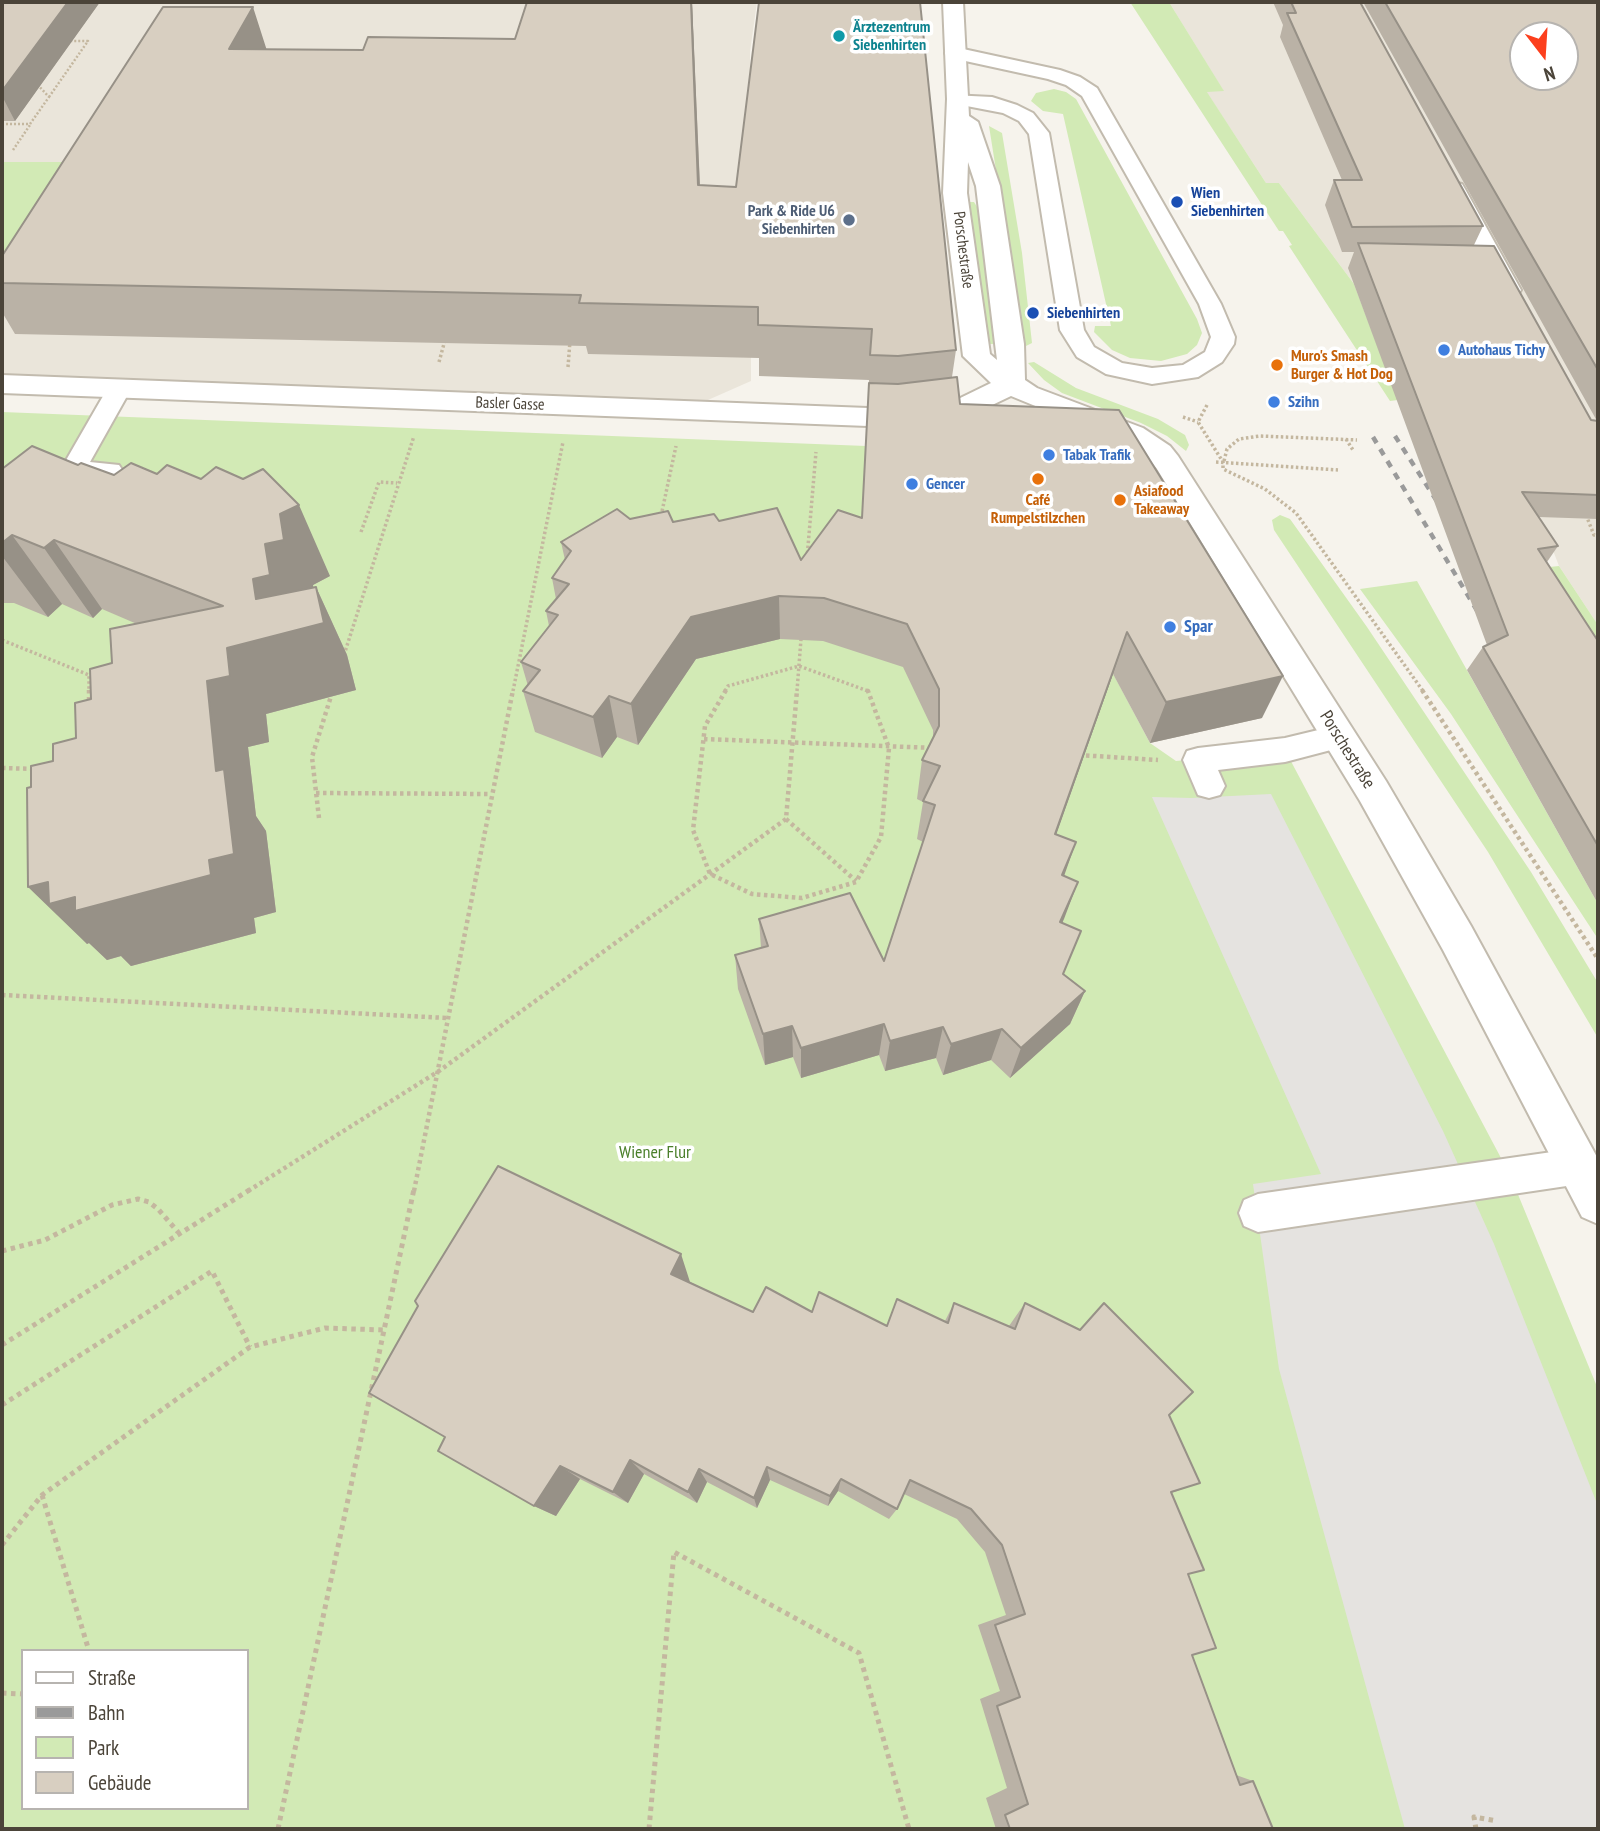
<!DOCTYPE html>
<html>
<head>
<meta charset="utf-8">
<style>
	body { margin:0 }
	#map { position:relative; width:1600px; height:1831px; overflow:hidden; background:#f6f3ec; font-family:"PT Sans Narrow",sans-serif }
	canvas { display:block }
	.frame { position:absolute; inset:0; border:4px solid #4b4439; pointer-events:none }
	.legend { position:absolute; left:21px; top:1649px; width:228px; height:161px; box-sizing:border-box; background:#fff; border:2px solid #b7b4b0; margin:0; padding:9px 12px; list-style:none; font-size:21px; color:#4b4439 }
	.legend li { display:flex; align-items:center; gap:14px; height:35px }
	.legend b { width:35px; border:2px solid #b7b4b0 }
	.north { position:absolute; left:1509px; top:21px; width:70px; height:70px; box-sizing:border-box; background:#fff; border:2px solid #b7b4b0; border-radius:50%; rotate:163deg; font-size:19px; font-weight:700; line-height:28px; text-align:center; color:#4b4439 }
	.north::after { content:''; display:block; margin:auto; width:24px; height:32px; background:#fc3f1d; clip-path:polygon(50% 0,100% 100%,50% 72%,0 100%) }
</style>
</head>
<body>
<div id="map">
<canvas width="1600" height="1831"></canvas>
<div class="frame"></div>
<ul class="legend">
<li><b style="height:9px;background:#fff"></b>Straße</li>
<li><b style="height:9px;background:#9a9a9a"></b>Bahn</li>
<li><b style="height:19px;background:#d2eab5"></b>Park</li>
<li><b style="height:19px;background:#d8cfc1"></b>Gebäude</li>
</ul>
<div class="north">N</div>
</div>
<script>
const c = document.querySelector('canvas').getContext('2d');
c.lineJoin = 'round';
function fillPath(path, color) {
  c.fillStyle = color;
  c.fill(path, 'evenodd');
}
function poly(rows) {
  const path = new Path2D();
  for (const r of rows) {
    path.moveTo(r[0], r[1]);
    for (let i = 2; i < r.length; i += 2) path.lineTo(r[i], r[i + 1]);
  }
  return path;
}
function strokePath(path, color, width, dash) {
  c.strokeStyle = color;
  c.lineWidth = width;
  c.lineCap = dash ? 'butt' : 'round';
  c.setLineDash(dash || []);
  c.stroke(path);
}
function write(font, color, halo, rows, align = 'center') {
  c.font = font + ' "PT Sans Narrow",sans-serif';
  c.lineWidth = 7;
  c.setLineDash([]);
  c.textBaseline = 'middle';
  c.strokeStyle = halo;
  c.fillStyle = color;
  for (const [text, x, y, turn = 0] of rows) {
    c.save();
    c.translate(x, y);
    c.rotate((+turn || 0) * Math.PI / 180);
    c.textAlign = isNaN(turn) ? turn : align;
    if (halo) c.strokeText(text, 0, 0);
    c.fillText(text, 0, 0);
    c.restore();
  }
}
fillPath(poly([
	[2,2,757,2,750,52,751,381,683,411,2,384],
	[1169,2,1598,2,1598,625,1559,566,1522,470,1398,400,1354,284,1279,183,1266,183,1206,91,1223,90],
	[1523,35,1565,35,1565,77,1523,77]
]), '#eae5da');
fillPath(poly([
	[1130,2,1169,2,1224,91,1207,92,1266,183,1279,183,1354,284,1398,400,1390,401,1289,246,1292,245,1283,231,1279,231],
	[1054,89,1066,92,1076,99,1197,319,1202,333,1197,345,1187,354,1161,361,1130,358,1112,350,1094,332,1095,326,1111,326,1063,114,1043,111,1031,101,1036,93],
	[989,126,1002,133,1022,253,1032,343,1024,347],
	[2,162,92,162,2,312],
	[965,202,974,202,979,210,998,344,983,344],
	[1034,362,1076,388,1158,419,1185,435,1189,445,1186,451,1167,436,1141,423,1062,393,1044,380,1028,363],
	[2,412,866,446,861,544,1085,621,1150,743,1176,761,1285,750,1510,1175,1598,1389,1598,1829,2,1829],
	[23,1651,247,1651,247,1808,23,1808],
	[1280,515,1290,519,1367,627,1531,872,1598,983,1598,1038,1488,852,1274,530,1272,520],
	[1559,566,1598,625,1598,694,1540,568],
	[1417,581,1598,904,1598,939,1451,714,1360,589]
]), '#d2eab5');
fillPath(poly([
	[1271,794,1443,1131,1494,1244,1598,1506,1598,1829,1405,1829,1279,1369,1253,1184,1321,1174,1152,797,1191,798]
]), '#e5e3e0');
const lane = poly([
	[954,47,1060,70,1080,77,1097,88,1221,304,1235,337,1234,344,1222,362,1198,377,1152,384,1106,374,1077,357,1060,330,1029,134,1019,121,1003,113,951,103,948,99,951,95,992,97,1017,105,1033,113,1049,133,1084,330,1094,347,1122,363,1152,368,1183,365,1205,352,1211,337,1199,304,1082,96,1066,85,1048,79,947,57,945,53,947,49,954,47],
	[119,381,128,384,131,389,90,462,119,465,123,471,119,477,110,480,47,476,43,470,47,464,65,462,110,384,119,381],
	[1339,725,1350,729,1354,737,1350,745,1285,762,1218,770,1225,786,1220,795,1209,798,1198,795,1183,760,1187,751,1198,748,1285,738,1339,725],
	[1580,1148,1593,1153,1598,1165,1593,1179,1580,1184,1258,1232,1244,1226,1239,1213,1244,1200,1258,1194,1580,1148]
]);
const street = poly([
	[943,2,963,2,969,116,978,122,1000,186,1024,344,1025,380,1037,388,1143,428,1170,446,1178,456,1386,781,1471,926,1598,1159,1598,1224,1582,1217,1443,950,1360,801,1157,469,1150,460,1123,442,1011,396,965,418,894,427,2,393,2,375,894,409,950,403,991,383,963,356,943,193,947,99,943,2],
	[968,162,976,186,997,360,990,354,967,193,968,162],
	[1453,182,1462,184,1465,189,1521,290,1517,296,1508,298,1499,296,1495,290,1441,189,1444,184,1453,182]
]);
strokePath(lane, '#c2bbae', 4);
strokePath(street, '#c2bbae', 4);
strokePath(poly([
	[49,97,88,41,69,41],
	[2,124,30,124,49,97,36,83],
	[13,150,30,125]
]), '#c4b79f', 2.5, [2, 2]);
strokePath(poly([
	[439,362,445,340],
	[568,367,570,341],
	[1207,405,1198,422,1223,462,1223,469,1265,489,1296,513,1423,691],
	[1183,417,1198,422],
	[1346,439,1353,450],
	[1224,461,1227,449,1239,439,1260,436,1357,440],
	[1216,462,1338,470],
	[1586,515,1594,535,1598,535],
	[661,516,676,446],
	[361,532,379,482,397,483],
	[807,558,816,452],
	[2,640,89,675,89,691],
	[344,655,414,436],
	[513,691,563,442],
	[725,691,728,686,799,666,868,691],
	[797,691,801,639]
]), '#c4b79f', 3.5, [2.5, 2.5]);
strokePath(poly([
	[89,690,89,705],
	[726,690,705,726,693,830,710,874,752,894,802,898,856,882,881,837,889,748,868,691,864,690],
	[1422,690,1598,959],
	[704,739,934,748],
	[1079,755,1158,760],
	[2,768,36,769],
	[316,793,491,794],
	[319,818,312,757,332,693],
	[786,819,856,881],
	[2,995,447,1018],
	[248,1191,439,1071,786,819,797,690],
	[414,1191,513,690]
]), '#c4b79f', 4.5, [3.5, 3.5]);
strokePath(poly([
	[2,1251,45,1240,112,1205,138,1199,149,1202,158,1209,178,1232],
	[2,1345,251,1189],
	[2,1405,212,1271,250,1347],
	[42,1495,89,1651],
	[2,1545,42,1495,250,1347,325,1328,384,1330],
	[2,1693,23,1694],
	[278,1829,414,1189],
	[649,1829,674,1552,859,1653,909,1829],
	[1476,1829,1474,1817,1497,1821]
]), '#c4b79f', 5, [4.5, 4.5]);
fillPath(lane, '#fff');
fillPath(street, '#fff');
strokePath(poly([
	[1395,436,1440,506],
	[1373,437,1479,614]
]), '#9a9a9a', 4.5, [7, 7]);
fillPath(poly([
	[2,2,100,2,15,121,2,121],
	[692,2,700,186,956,350,952,377,960,404,1262,718,1150,743,1113,674,1056,834,1064,876,1062,923,1064,974,1085,991,1070,1024,1010,1078,991,1060,943,1075,936,1058,885,1071,879,1055,801,1078,793,1057,765,1065,738,989,735,955,761,948,759,919,884,961,923,842,917,839,923,802,917,799,922,760,933,738,933,730,903,667,823,641,780,639,696,659,638,745,617,737,602,758,535,732,523,691,528,686,521,662,549,626,546,611,556,599,552,578,565,560,561,542,630,519,673,522,719,521,801,560,862,518,869,380,759,376,759,358,588,354,586,346,15,334,2,312,2,256,267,49,363,50,515,39],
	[1273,2,1360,2,1483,226,1474,245,1591,420,1597,421,1363,2,1598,2,1598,519,1539,517,1558,546,1547,562,1598,641,1598,904,1467,670,1483,647,1487,645,1348,268,1354,252,1342,252,1325,205,1334,180,1342,180,1280,37,1283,25],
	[2,469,330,576,313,585,313,587,316,587,347,655,356,690,266,714,269,742,248,747,256,816,266,831,276,912,254,918,256,933,131,966,121,956,107,960,89,943,87,944,31,787,53,761,76,738,91,699,137,624,102,609,93,618,62,604,48,617,14,603,2,603],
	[690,1282,753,1312,812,1312,887,1326,945,1321,954,1303,1009,1326,1025,1303,1169,1415,1200,1483,1171,1493,1188,1574,1192,1655,1236,1775,1253,1781,1273,1829,996,1829,986,1798,1007,1788,980,1699,1000,1691,978,1625,1006,1615,985,1552,957,1519,904,1494,897,1509,889,1519,838,1491,828,1506,770,1480,757,1508,707,1482,697,1503,644,1474,628,1503,580,1479,556,1516,534,1506]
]), '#bab2a6');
fillPath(poly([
	[68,2,100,2,15,121,2,96,2,91],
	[691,2,692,2,702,236,698,185],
	[253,7,269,57,229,49],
	[2,492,12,535,62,604,48,617,2,556],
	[299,505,330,576,313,585,317,609,316,587,347,655,356,690,266,714,269,742,248,747,256,816,266,831,276,912,254,918,256,933,131,966,121,956,107,960,89,943,87,944,28,887,48,882,209,860,216,771,207,681,256,599,253,579,265,544,280,514],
	[54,540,102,609,93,618,44,548],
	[779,596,780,639,696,659,638,745,631,704,691,617],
	[1127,632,1113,674,1043,872,1055,834],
	[1283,676,1262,718,1150,743,1166,702],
	[609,696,617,737,602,758,593,717],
	[1076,842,1063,879,1062,875],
	[1078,882,1064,919,1047,957,1060,922],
	[1085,991,1070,1024,1010,1078,1021,1048],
	[884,1024,879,1055,801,1078,801,1048],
	[792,1026,793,1057,765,1065,763,1034],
	[943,1027,936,1058,885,1071,890,1041],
	[1002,1029,991,1060,943,1075,951,1044],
	[681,1254,690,1282,681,1301,671,1274],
	[630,1460,644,1474,628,1503,613,1492],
	[560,1466,580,1479,556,1516,534,1506],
	[767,1467,770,1480,757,1508,754,1498],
	[699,1469,707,1482,697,1503,688,1492],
	[841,1479,838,1491,828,1506,830,1496]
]), '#979187');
const building = poly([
	[2,2,68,2,2,91,2,2],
	[527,2,691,2,698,185,736,187,759,2,920,2,956,350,898,356,870,355,872,329,758,325,758,307,579,303,581,295,2,283,2,256,163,7,253,7,229,49,363,50,368,37,515,39,527,2],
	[1291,2,1360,2,1483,226,1352,227,1334,180,1362,180,1287,13,1296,13,1291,2],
	[1385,2,1598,2,1598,370,1385,2],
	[1523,35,1565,35,1565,77,1523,77,1523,35],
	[1358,243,1494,246,1591,420,1598,421,1598,495,1522,492,1558,546,1538,549,1598,641,1598,846,1483,647,1508,635,1358,243],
	[957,377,960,404,1119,410,1283,676,1166,702,1127,632,1055,834,1076,842,1062,875,1078,882,1060,922,1081,931,1063,974,1085,991,1021,1048,1002,1029,951,1044,943,1027,890,1041,884,1024,801,1048,792,1026,763,1034,735,955,768,946,759,919,850,893,884,961,935,805,923,801,940,766,922,760,939,726,939,689,907,624,824,598,779,596,691,617,631,704,609,696,593,717,523,691,540,670,521,662,558,615,546,611,569,584,552,578,571,551,561,542,617,509,630,519,668,511,673,522,714,514,719,521,777,508,801,560,838,510,862,518,869,383,898,384,957,377],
	[32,446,78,465,81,463,114,475,131,463,157,474,167,465,201,479,216,467,243,479,263,469,299,505,280,514,284,540,265,544,270,575,253,579,256,599,316,587,324,623,227,648,230,676,207,681,216,771,224,769,234,854,209,860,211,875,75,911,75,897,49,904,48,882,28,887,27,788,31,787,31,766,53,761,53,744,76,738,75,703,91,699,90,669,112,663,110,629,223,606,54,540,44,548,12,535,2,543,2,469,32,446],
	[498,1166,681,1254,671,1274,753,1312,766,1287,812,1312,819,1292,887,1326,897,1299,948,1323,954,1303,1015,1329,1025,1303,1080,1330,1104,1303,1193,1392,1169,1415,1200,1483,1171,1492,1204,1570,1188,1574,1216,1648,1192,1655,1240,1785,1253,1781,1273,1829,1010,1829,1005,1815,1028,1804,997,1706,1020,1697,995,1625,1025,1614,1002,1545,971,1509,910,1480,897,1509,841,1479,830,1496,767,1467,754,1498,699,1469,688,1492,630,1460,613,1492,560,1466,534,1506,438,1451,445,1437,369,1393,418,1306,415,1301,498,1166]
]);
fillPath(building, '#d8cfc1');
strokePath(building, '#979187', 2);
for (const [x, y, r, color] of [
	[839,36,7,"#0f9aa8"],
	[1177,202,7,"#1a4fb4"],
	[849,220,7,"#5c6f8a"],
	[1033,313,7,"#1a4fb4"],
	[1444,350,7,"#3f7fe0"],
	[1277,365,7,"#e8710a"],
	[1274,402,7,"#3f7fe0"],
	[1049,455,7,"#3f7fe0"],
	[1038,479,7,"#e8710a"],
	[912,484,7,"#3f7fe0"],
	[1120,500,7,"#e8710a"],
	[1170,627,7,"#3f7fe0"]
]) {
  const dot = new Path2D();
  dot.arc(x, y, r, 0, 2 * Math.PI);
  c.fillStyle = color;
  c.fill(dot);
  strokePath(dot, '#fff', 2.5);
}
write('bold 16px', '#0d838f', '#fff', [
	["Ärztezentrum",853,27],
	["Siebenhirten",853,45]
], 'left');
write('bold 16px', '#164399', '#fff', [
	["Wien",1191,193],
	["Siebenhirten",1191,211],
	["Siebenhirten",1047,313]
], 'left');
write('bold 16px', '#4e5e75', '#fff', [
	["Park & Ride U6",835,211],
	["Siebenhirten",835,229]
], 'right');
write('16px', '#4b4439', '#fff', [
	["Porschestraße",963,250,83],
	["Basler Gasse",510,404,2]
]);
write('bold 16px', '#366cbe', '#fff', [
	["Autohaus Tichy",1458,350],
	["Szihn",1288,402],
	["Tabak Trafik",1063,455],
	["Gencer",926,484]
], 'left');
write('bold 16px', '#c56008', '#fff', [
	["Muro's Smash",1291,356],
	["Burger & Hot Dog",1291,374],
	["Asiafood",1134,491],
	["Takeaway",1134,509],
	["Café",1038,500,"center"],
	["Rumpelstilzchen",1038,518,"center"]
], 'left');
write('bold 18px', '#366cbe', '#fff', [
	["Spar",1184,627]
], 'left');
write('18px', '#4b4439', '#fff', [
	["Porschestraße",1347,750,58]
]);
write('18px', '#4a7f2a', '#fff', [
	["Wiener Flur",655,1153]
]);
</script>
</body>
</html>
